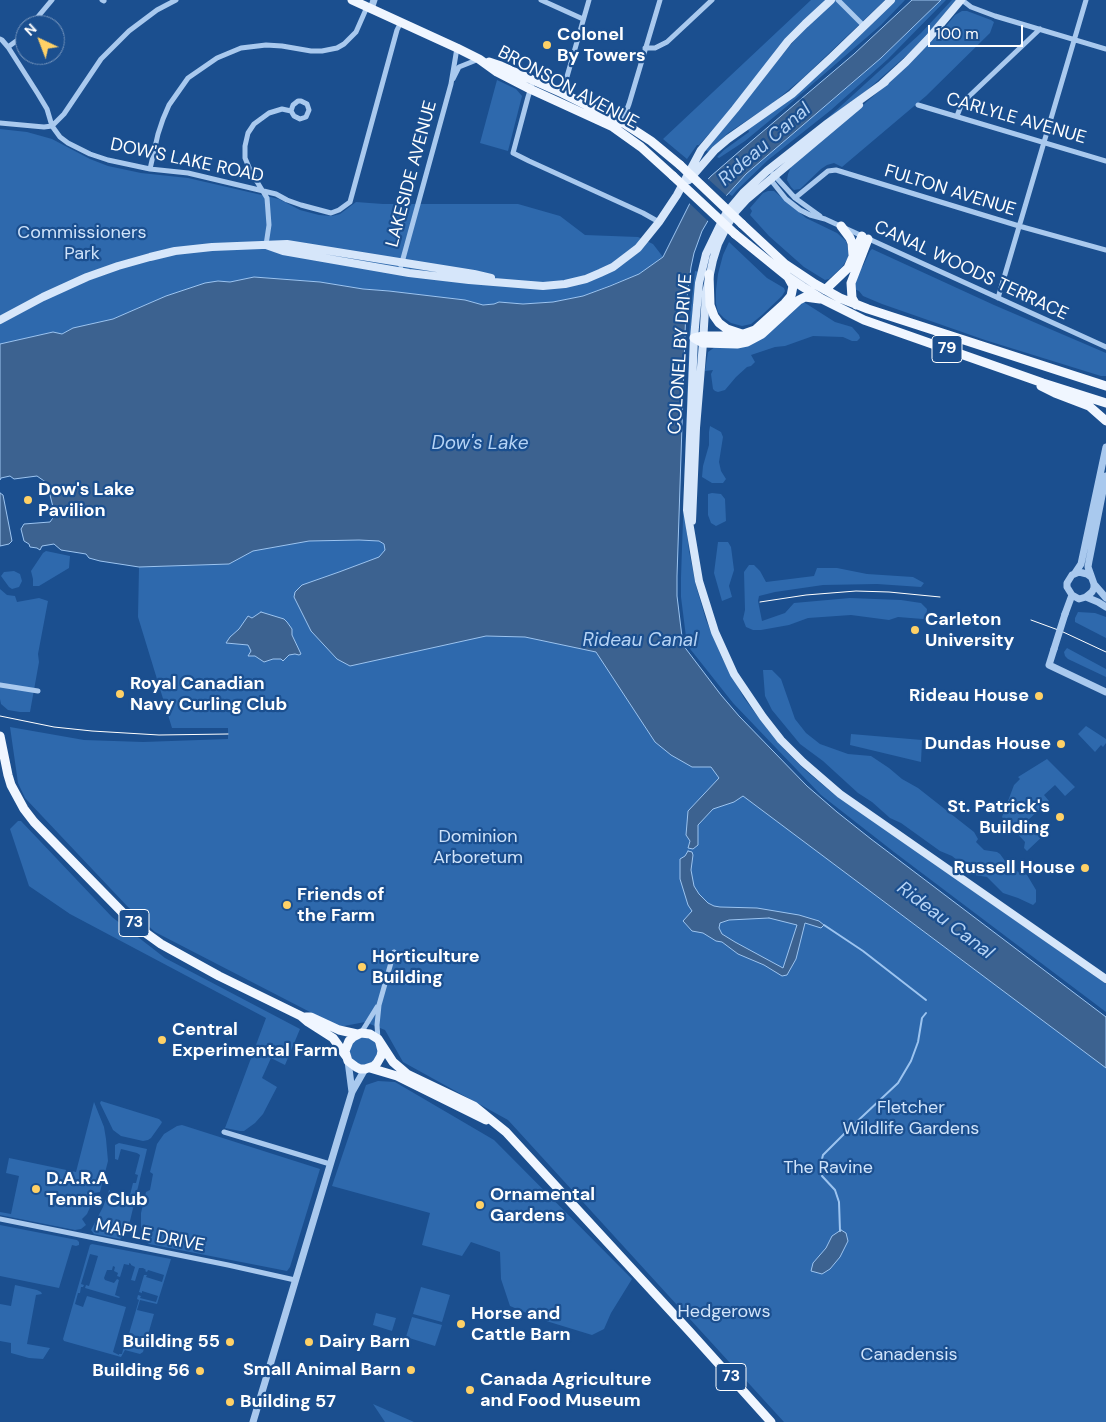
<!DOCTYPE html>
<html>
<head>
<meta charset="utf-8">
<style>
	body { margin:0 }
	#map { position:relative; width:1106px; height:1422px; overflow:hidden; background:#1b4f8f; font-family:"DM Sans",sans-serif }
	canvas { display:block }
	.north { position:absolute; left:15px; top:15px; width:50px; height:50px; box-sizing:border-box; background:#1b4f8f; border:1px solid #7695bc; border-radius:50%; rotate:317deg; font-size:14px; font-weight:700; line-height:20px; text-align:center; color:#fff }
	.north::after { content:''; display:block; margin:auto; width:18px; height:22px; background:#ffd166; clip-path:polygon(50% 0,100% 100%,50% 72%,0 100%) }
	.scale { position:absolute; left:928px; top:25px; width:95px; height:22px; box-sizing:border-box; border:2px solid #fff; border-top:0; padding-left:6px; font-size:15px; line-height:18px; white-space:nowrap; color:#fff; -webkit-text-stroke:4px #1b4f8f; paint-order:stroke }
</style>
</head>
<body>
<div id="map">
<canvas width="1106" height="1422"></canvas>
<div class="north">N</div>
<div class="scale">100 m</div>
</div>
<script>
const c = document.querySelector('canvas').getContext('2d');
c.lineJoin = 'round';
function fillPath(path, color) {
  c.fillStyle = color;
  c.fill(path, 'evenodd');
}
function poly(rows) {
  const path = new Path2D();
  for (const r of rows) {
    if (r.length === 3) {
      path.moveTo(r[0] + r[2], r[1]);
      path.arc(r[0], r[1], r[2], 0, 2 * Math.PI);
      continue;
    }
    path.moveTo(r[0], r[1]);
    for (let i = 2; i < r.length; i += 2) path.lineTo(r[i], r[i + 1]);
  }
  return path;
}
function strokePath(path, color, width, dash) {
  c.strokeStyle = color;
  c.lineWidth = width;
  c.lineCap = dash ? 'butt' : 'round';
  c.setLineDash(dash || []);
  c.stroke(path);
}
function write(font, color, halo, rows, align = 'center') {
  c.font = font + ' "DM Sans",sans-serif';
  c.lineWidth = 4.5;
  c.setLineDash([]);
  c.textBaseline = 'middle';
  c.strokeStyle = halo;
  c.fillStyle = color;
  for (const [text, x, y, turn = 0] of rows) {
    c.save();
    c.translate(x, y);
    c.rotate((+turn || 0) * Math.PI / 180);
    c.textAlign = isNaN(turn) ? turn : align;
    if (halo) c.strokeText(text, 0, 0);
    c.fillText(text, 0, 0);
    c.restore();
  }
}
fillPath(poly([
	[811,0,827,0,723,118,699,145,697,145,687,159,663,139],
	[836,0,885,0,804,77,773,103,728,133,708,152,706,150,787,49,807,26],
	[894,0,905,0,881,25,786,107,745,141,719,158,717,157,724,150,749,132,748,128],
	[941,0,946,0,888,59,831,110,768,160,737,190,732,196,729,194,729,191,746,174,881,58],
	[952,0,956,0,931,30,908,54,866,91,820,125,921,33],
	[962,11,967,11,991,20,994,22,990,33,926,96,842,167,834,163,827,165,821,169,800,189,794,190,791,187,787,180,788,174,791,167,892,80,942,31,955,15],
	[497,80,516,89,522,96,508,151,480,143],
	[0,129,27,132,52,139,90,159,108,166,141,173,188,178,279,199,300,210,319,215,332,216,340,214,356,202,383,204,518,204,560,216,585,235,638,237,653,244,663,257,639,274,583,296,553,302,523,304,499,302,494,304,483,305,465,300,389,291,363,289,320,282,254,277,230,282,218,281,166,296,113,319,73,328,62,334,53,332,0,344],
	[768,191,774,191,806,218,837,233,846,241,849,253,848,258,842,267,829,279,825,280,804,267,769,236,750,215,752,211,750,208,763,193],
	[729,242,767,278,784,288,785,291,782,296,762,315,751,324,742,326,731,323,724,318,718,312,716,304,716,290,718,274,723,255],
	[872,249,994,305,1106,353,1106,376,1101,376,985,340,882,304,863,296,859,291,854,289,857,272,863,266,870,251],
	[695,271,699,272,694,296,691,332,686,525,689,551,696,586,706,620,722,658,744,698,765,726,785,750,805,770,829,790,1106,984,1106,1012,894,852,821,795,733,703,687,645,681,597,681,577,690,316],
	[802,301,835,322,852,327,859,335,860,338,857,341,852,341,843,337,813,336,785,346,775,347,751,355,755,362,751,366,747,367,736,377,725,390,718,392,715,391,713,389,711,374,713,370,705,371,708,352,715,347],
	[710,426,721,432,723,437,719,462,721,471,726,479,723,483,712,483,702,477,703,466,709,445,709,432],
	[712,493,721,494,725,499,726,521,716,526,711,523,708,515,708,494],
	[359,540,379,541,384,544,385,550,379,557,339,572,302,585,350,666,485,636,525,637,596,652,655,742,692,767,711,766,719,778,1106,1068,1106,1422,784,1422,508,1120,403,1062,385,1030,365,1022,339,1027,155,932,127,906,25,798,18,783,10,727,84,740,143,742,228,739,228,728,172,728,138,617,139,567,229,564,253,551,309,541],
	[718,542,728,542,731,547,734,570,729,586,732,597,722,601,714,573],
	[46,551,70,556,69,568,39,586,33,586,33,579,31,571,43,553],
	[749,565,754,565,760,571,766,582,814,576,817,568,837,568,867,574,913,577,924,583,921,587,877,584,823,585,775,592,759,596,758,601,762,621,785,613,794,603,850,598,901,600,921,603,927,609,926,618,923,619,898,617,889,620,851,615,808,618,789,625,761,630,753,630,746,627,743,619,745,610,744,572],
	[14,571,20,574,22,581,19,587,12,589,9,587,1,576,4,572],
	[0,589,7,595,15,596,17,602,39,598,48,601,38,654,39,662,30,712,20,712,8,710,1,704,0,699],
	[1078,612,1095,613,1106,617,1106,638,1075,622,1075,618],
	[1067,648,1106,669,1106,677,1068,659,1065,656,1064,652],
	[763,670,772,670,781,679,795,719,806,733,820,744,848,754,871,756,889,768,902,779,918,788,974,832,978,839,976,842,984,850,997,852,1000,854,1011,869,1027,875,1036,890,1036,902,1033,905,1018,898,1003,893,987,877,975,875,952,856,940,851,901,823,890,818,872,802,858,793,823,761,800,744,772,710,765,696],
	[1086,726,1106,739,1106,743,1103,747,1101,745,1095,752,1078,734],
	[851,734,922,740,921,762,850,745],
	[1047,759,1075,787,1065,796,1055,785,1044,795,1049,801,1028,820,1038,832,1042,829,1046,833,1027,851,1024,848,1025,842,1002,817,1014,785,1020,779,1018,777],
	[18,821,21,821,112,917,165,958,300,1029,285,1065,271,1058,262,1078,277,1087,263,1114,255,1123,244,1131,240,1131,225,1128,266,1018,70,914,29,886,10,829],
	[364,1051,14],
	[378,1081,395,1082,494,1140,632,1279,611,1313,604,1329,592,1335,543,1320,510,1306,501,1279,500,1252,471,1242,462,1256,422,1245,430,1213,332,1186,366,1085],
	[101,1101,159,1119,162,1122,161,1124,151,1138,148,1140,143,1141,121,1136,113,1130,100,1103],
	[94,1102,104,1127,106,1139,108,1161,100,1192,94,1193,91,1205,87,1214,82,1219,86,1225,81,1229,75,1230,0,1215,0,1212,11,1214,19,1176,6,1173,9,1158,76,1172],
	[182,1125,320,1169,290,1267,287,1271,149,1244,144,1239,141,1226,141,1213,146,1192,150,1190,153,1174,150,1172,157,1144,164,1134,177,1126],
	[119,1143,147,1149,130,1221,126,1233,120,1239,94,1234,91,1230,103,1207,109,1190,110,1190,109,1198,116,1200,115,1203,119,1204,120,1201,128,1203,133,1183,136,1183,138,1175,135,1174,140,1155,137,1153,121,1149,118,1160,115,1159,115,1145],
	[0,1225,77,1240,79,1242,79,1245,76,1246,72,1245,59,1288,0,1276],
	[92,1244,171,1259,157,1304,140,1300,137,1310,154,1314,143,1352,140,1354,125,1350,121,1357,64,1341,63,1339,90,1245],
	[90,1254,98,1256,89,1286,86,1285,85,1288,119,1298,120,1297,115,1295,119,1280,117,1279,114,1283,105,1280,104,1278,107,1270,112,1270,113,1266,115,1267,114,1271,118,1273,117,1276,120,1277,124,1264,129,1265,129,1263,131,1264,131,1265,135,1267,131,1280,135,1281,139,1268,143,1268,146,1270,145,1271,147,1272,148,1270,164,1275,162,1282,146,1277,147,1275,144,1275,139,1292,142,1293,142,1291,158,1296,156,1302,140,1298,141,1296,138,1295,137,1299,139,1300,128,1337,126,1337,122,1354,119,1354,119,1355,113,1352,126,1307,87,1296,83,1307,75,1304,78,1293,80,1293,81,1287,83,1287,84,1285,81,1284],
	[15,1285,37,1290,41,1292,42,1294,36,1295,27,1344,50,1348,43,1359,29,1358,11,1353,11,1343,0,1341,0,1304,11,1306],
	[421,1287,450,1295,442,1322,413,1314],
	[376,1313,396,1318,392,1331,373,1325],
	[412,1317,442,1325,435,1346,406,1337],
	[373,1404,414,1422,385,1422]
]), '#2e69ad');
const water = poly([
	[912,0,941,0,881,58,746,174,716,207,702,231,694,253,691,267,686,305,677,576,677,596,683,645,721,695,739,716,807,786,837,812,871,839,1106,1017,1106,1068,743,796,734,802,713,809,698,825,698,845,693,849,688,848,690,841,686,835,688,811,719,778,711,767,692,767,671,755,655,742,596,652,525,637,486,636,350,666,337,659,311,631,294,597,295,592,302,585,339,572,379,557,385,550,384,544,379,541,359,540,309,541,253,551,229,564,139,567,100,561,89,558,86,554,61,550,54,544,42,546,40,550,37,548,30,547,29,544,24,541,21,529,24,524,50,522,55,515,47,483,37,476,14,479,10,476,1,478,0,480,0,344,53,332,62,334,73,328,113,319,166,296,205,283,218,281,230,282,254,277,320,282,363,289,389,291,465,300,483,305,494,304,499,302,523,304,553,302,583,296,610,286,639,274,663,257,689,205,698,190,711,176,741,150,854,54,912,0],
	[0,493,3,495,12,541,9,544,0,546,0,493],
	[261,612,284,619,287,622,292,629,292,635,301,654,299,655,295,654,289,655,283,661,281,659,273,659,264,662,255,656,248,656,251,651,248,645,226,643,230,637,239,629,248,616,252,618,261,612],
	[688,851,692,852,693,855,691,870,694,886,699,894,708,903,714,906,720,907,757,908,799,915,819,921,824,925,821,928,805,923,796,959,787,975,782,976,764,965,738,954,722,942,716,941,703,933,692,931,683,921,692,911,688,905,680,879,680,859,685,856,688,851],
	[769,918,797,925,783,968,735,942,722,934,719,928,720,923,729,920,769,918],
	[841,1230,846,1233,848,1241,840,1257,830,1269,822,1274,811,1271,813,1263,826,1248,832,1236,841,1230]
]);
fillPath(water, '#3c6290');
strokePath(water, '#9cc4f0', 1);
fillPath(poly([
	[707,178,728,197,718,208,709,222,688,202,696,188]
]), '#1b4f8f');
strokePath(poly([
	[824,925,863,951,926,1000],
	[840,1231,839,1202,835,1190,822,1176,820,1167,823,1155,848,1130,898,1083,911,1061,918,1042,922,1018,926,1013]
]), '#9cc4f0', 2);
strokePath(poly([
	[102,0,104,1],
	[541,0,583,19],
	[838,0,864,26],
	[962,0,971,7,995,16,1106,49],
	[31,25,52,0],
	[0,39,2,40,8,47,38,94,47,109,52,126,64,114,101,59,129,31,157,10,176,0],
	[8,47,19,39,25,32],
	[645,48,655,48,667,42,712,0],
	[453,79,459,67,479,59],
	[533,81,528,97,513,153,529,161,643,213,659,222],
	[562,94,589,0],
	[918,105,1106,161],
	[957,116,962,103,1040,29],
	[622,122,629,104,660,0],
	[0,123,44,127,52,126,60,137,68,143,90,154,108,160,150,169,188,173,276,194,287,200,301,205,331,213,339,210,350,202,397,30,401,22],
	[150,169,158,134,163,119,169,105,188,78,217,58,241,48,266,45,282,46,311,51,322,51,337,48,344,44,356,32,367,7],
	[773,174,795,198,820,216],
	[770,179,786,199,800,210,810,215,825,219,1106,347],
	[795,198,828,171,836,170,1019,226,1106,250],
	[266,245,269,225,267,198,251,172,245,158,245,146,248,133,254,124,269,113,282,109,291,111,294,116,300,119,306,117,309,110,307,104,301,101,298,101,293,105,291,111],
	[401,266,451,84,457,48],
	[998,298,1086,0],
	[0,685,38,691],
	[361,1033,377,1007],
	[378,1039,377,1025,379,1005,394,952],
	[224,1132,330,1164],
	[0,1219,228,1265,295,1280]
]), '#a9c9ee', 5);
strokePath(poly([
	[371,9,374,0],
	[1075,573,1081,564,1106,447],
	[1091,577,1087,574,1079,572,1072,575,1067,583,1067,587,1072,595,1079,599,1086,597,1092,592,1094,588,1094,584,1088,567,1089,561,1106,476],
	[1094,584,1106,598],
	[1086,597,1098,602,1106,607],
	[1065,614,1072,595],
	[1054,649,1049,665,1106,692],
	[348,1061,352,1092],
	[253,1422,352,1092,365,1069]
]), '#a9c9ee', 7);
strokePath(poly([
	[885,82,828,123,767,171,743,193,727,212,722,221,706,254,699,283,694,338,687,510,699,581,715,632,734,674,763,717,781,740,803,762,840,794,1106,979],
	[882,84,906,62,929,38,961,0],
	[689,180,715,150,728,139,792,94,832,57,891,0],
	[266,245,283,251,409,273,469,280,543,286,565,284,586,279,600,273,613,267,638,248,659,222,677,195,701,150,735,109,788,41,805,24,831,0],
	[0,320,43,297,87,277,118,266,150,257,175,251,212,247,287,244,474,274,491,278],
	[692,521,696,428,703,343,706,293,713,260,718,244,728,224,736,211,746,200,859,105]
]), '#d6e6fa', 8);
strokePath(poly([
	[352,0,457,48,479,59,497,72,530,89,613,127,641,147,673,176],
	[489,62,501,66,562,93,625,124,651,141,680,165],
	[742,224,785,264,815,284,840,298,868,309,1106,386],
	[841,226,850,238,852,243,853,255],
	[735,234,788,277,803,287,822,299,864,320,1043,383,1106,403],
	[709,274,710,305,714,316,719,323,727,329,742,334],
	[825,290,848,268,862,236],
	[856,305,852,298,851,283,868,239],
	[694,338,703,343,737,344,747,342,762,334,799,300,805,297,820,299],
	[694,338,703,336,738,336,755,330,785,303,791,296,793,286,788,277],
	[1041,386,1055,393,1089,406,1106,421],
	[0,736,8,775,11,785,24,809,34,822,125,915,143,931,161,944,219,976,301,1016,308,1022,333,1038,346,1056],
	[306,1017,311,1017,339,1030,357,1034],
	[380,1043,382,1051,381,1056,377,1063,374,1066,365,1069,360,1069,356,1067,348,1061,345,1051,349,1041,353,1037,361,1033,370,1034,378,1039,393,1062,407,1074,474,1106,506,1132,690,1332,771,1422],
	[370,1068,397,1076,486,1120]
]), '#f0f6ff', 9);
strokePath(poly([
	[760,602,806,595,856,591,889,592,940,597],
	[1031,620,1061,631,1106,652],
	[0,716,54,727,92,731,159,735,228,734]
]), '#fff', 1);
strokePath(poly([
	[1054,649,1065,614]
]), '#a9c9ee', 7);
strokePath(poly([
	[680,165,742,224],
	[673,176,735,234]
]), '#f0f6ff', 9);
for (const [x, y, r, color] of [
	[547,45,5,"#ffd166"],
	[28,500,5,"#ffd166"],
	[915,630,5,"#ffd166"],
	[120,694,5,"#ffd166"],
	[1039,696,5,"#ffd166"],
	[1061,744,5,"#ffd166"],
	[1060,817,5,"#ffd166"],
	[1085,868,5,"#ffd166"],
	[287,905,5,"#ffd166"],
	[362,967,5,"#ffd166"],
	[162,1040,5,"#ffd166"],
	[36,1189,5,"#ffd166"],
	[480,1205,5,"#ffd166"],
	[461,1324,5,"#ffd166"],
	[230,1342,5,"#ffd166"],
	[309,1342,5,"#ffd166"],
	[411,1370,5,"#ffd166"],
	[200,1371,5,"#ffd166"],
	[470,1390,5,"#ffd166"],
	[230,1402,5,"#ffd166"]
]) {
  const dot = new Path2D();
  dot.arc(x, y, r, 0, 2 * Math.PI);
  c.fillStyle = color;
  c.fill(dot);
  strokePath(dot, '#1b4f8f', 2);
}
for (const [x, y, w] of [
	[947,349,30],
	[134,923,30],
	[731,1377,30]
]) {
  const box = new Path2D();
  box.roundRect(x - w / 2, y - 13.5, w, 27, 4);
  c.fillStyle = '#1b4f8f';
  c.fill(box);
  strokePath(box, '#fff', 1);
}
write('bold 16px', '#fff', null, [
	["79",947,349],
	["73",134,923],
	["73",731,1377]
]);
write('bold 18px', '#fff', '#1b4f8f', [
	["Colonel",557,35],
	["By Towers",557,56],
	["Dow's Lake",38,490],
	["Pavilion",38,511],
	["Carleton",925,620],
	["University",925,641],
	["Royal Canadian",130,684],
	["Navy Curling Club",130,705],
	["Rideau House",1029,696,"right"],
	["Dundas House",1051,744,"right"],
	["St. Patrick's",1050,807,"right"],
	["Building",1050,828,"right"],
	["Russell House",1075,868,"right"],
	["Friends of",297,895],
	["the Farm",297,916],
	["Horticulture",372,957],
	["Building",372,978],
	["Central",172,1030],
	["Experimental Farm",172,1051],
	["D.A.R.A",46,1179],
	["Tennis Club",46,1200],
	["Ornamental",490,1195],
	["Gardens",490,1216],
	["Horse and",471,1314],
	["Cattle Barn",471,1335],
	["Building 55",220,1342,"right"],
	["Dairy Barn",319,1342],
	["Small Animal Barn",401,1370,"right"],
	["Building 56",190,1371,"right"],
	["Canada Agriculture",480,1380],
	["and Food Museum",480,1401],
	["Building 57",240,1402]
], 'left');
write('18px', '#fff', '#1b4f8f', [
	["BRONSON AVENUE",568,88,28],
	["CARLYLE AVENUE",1016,119,16],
	["DOW'S LAKE ROAD",187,161,12],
	["LAKESIDE AVENUE",412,174,-75],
	["FULTON AVENUE",950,191,17],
	["CANAL WOODS TERRACE",971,271,25],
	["COLONEL BY DRIVE",681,354,-86],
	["MAPLE DRIVE",150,1236,11]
]);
write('18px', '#cfe3fa', '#1b4f8f', [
	["Commissioners",82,233],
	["Park",82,254],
	["Dominion",478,837],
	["Arboretum",478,858],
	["Fletcher",911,1108],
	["Wildlife Gardens",911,1129],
	["The Ravine",828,1168],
	["Hedgerows",724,1312],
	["Canadensis",909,1355]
]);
write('italic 19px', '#b5d3f5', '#1b4f8f', [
	["Rideau Canal",765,145,-41],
	["Dow's Lake",480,444],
	["Rideau Canal",640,641],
	["Rideau Canal",945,921,37]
]);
</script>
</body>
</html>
